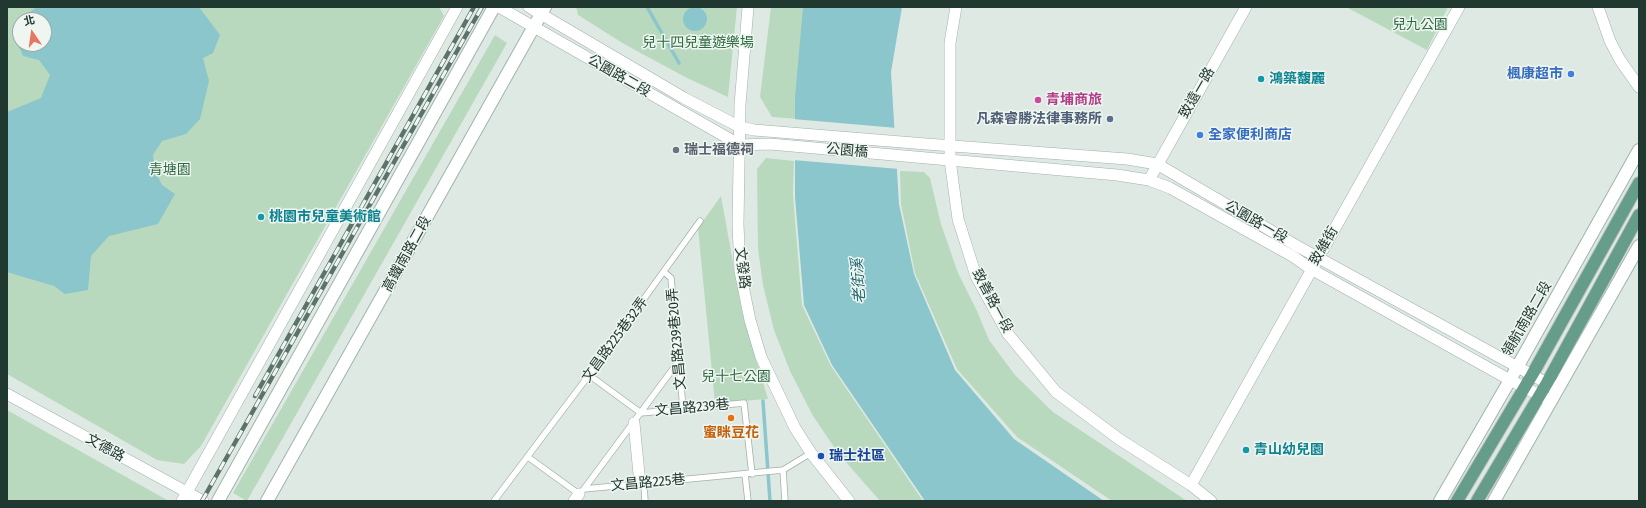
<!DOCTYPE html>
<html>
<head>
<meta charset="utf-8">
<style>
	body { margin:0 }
	#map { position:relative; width:1646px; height:508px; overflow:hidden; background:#dfe9e4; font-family:"Fira Sans Condensed","Noto Sans TC",sans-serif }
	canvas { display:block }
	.frame { position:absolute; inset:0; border:8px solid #213830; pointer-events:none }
	.north { position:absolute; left:12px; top:12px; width:40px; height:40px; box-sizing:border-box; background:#eff6f2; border:1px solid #9daaa4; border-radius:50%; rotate:347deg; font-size:11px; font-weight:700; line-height:16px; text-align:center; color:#213830 }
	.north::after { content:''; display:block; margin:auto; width:14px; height:18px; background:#e8765e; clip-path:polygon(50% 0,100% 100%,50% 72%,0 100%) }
</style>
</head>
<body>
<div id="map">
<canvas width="1646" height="508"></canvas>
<div class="frame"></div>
<div class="north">北</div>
</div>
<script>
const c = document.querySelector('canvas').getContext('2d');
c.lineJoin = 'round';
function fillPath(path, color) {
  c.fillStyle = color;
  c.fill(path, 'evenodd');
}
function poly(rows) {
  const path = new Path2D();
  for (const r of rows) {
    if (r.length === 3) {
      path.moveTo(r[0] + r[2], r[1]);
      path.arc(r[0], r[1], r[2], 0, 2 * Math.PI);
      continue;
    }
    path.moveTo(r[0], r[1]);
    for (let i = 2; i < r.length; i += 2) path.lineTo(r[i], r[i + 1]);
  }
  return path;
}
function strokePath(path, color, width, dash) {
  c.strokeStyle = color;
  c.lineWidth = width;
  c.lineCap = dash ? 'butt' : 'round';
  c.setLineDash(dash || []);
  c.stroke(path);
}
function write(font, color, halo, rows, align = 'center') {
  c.font = font + ' "Fira Sans Condensed","Noto Sans TC",sans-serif';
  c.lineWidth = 3;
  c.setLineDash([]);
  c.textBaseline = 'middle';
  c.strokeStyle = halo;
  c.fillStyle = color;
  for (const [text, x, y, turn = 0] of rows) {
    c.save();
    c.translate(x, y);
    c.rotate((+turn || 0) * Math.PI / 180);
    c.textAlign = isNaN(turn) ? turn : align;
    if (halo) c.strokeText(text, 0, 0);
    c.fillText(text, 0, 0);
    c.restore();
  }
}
fillPath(poly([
	[7,7,439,7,444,16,201,446,184,464,157,460,7,374],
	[20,20,44,20,44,44,20,44],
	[576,7,737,7,728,97,687,78,624,44,578,15],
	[771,7,804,7,798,119,772,117,760,97],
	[1346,7,1448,7,1427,50],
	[495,35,507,43,247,501,233,493],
	[766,158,794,161,793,195,802,305,831,366,923,501,880,501,838,453,813,416,790,371,774,330,763,285,758,249,757,169],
	[900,171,924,172,930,178,941,224,958,273,977,311,989,340,1015,375,1053,412,1187,501,1112,501,1017,437,957,369,915,273,901,204],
	[721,196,742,312,768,399,715,403,698,228],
	[7,410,167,500,7,501]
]), '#b9d9bf');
fillPath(poly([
	[37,7,199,7,220,35,213,53,203,58,209,81,200,119,186,134,162,141,153,155,155,171,162,185,175,194,158,224,109,236,91,256,88,290,65,294,54,286,7,272,7,112,41,98,50,75,39,60,23,56,16,40,20,28,20,44,44,44,44,20,23,20,25,15],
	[803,7,902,7,891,72,899,204,914,274,955,370,1014,439,1104,501,925,501,832,365,804,305,795,197,795,98],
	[695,19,12]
]), '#8ac6cb');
fillPath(poly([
	[793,119,897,128,899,169,793,160]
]), '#dfe9e4');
strokePath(poly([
	[647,7,679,63],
	[763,401,770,501]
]), '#8ac6cb', 3.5);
const lane = poly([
	[664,272,671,278,683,408],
	[589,375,641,413,744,403,752,474],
	[528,457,579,494,584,489,783,470],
	[745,474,748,501],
	[644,484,645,501],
	[584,489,678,362],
	[494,501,589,375,700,221],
	[785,501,783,470,811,453]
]);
const street = poly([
	[499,7,740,145],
	[529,7,684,98,740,127,754,130,926,144,1127,159,1157,164,1297,246,1554,387],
	[748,7,740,105,738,224,740,271,750,320,761,357,795,428,811,453,849,501],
	[956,7,950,43,950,160,958,219,976,276,1008,334,1056,392,1119,439,1191,485,1211,501],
	[1598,7,1610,41,1620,60,1639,87],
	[740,145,770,144,1117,175,1149,180,1170,188,1294,257,1311,269,1510,380,1547,399],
	[1149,180,1246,7],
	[7,394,203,501],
	[634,423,640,484],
	[1191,485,1459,7],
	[182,501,457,7],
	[574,501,579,494]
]);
const secondary = poly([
	[218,501,494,7],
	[267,501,545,7],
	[1440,501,1510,380,1639,150],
	[1494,501,1639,246]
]);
const primary = poly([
	[1457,501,1532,375,1639,183],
	[1477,501,1547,383,1639,215]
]);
strokePath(lane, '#a2b0aa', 7);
strokePath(street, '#a2b0aa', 12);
strokePath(secondary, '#9fb4ab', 14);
strokePath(primary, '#bcc3c1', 14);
strokePath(lane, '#fff', 5.5);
strokePath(street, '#fff', 11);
strokePath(secondary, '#fff', 12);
strokePath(primary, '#669c8a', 12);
const rail = poly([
	[255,396,474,7],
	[202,501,482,7]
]);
strokePath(rail, '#5b736b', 4.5);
strokePath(rail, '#eff6f2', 3, [9]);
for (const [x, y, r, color] of [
	[1571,74,4,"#3f7fe0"],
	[1261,79,4,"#0f9aa8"],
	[1038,100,4,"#d1479c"],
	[1110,119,4,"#5c6f8a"],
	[1200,135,4,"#3f7fe0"],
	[676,150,4,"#6b7280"],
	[261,217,4,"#0f9aa8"],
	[731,418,4,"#e8710a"],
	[1246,450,4,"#0f9aa8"],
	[821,456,4,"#1a4fb4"]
]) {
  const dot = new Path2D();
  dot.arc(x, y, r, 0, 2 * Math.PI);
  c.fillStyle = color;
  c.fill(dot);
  strokePath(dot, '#eff6f2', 1.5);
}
write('14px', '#2f6b41', '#eff6f2', [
	["兒九公園",1420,25],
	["兒十四兒童遊樂場",698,43],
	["青塘園",170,170],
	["兒十七公園",736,377]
]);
write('bold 14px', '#366cbe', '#eff6f2', [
	["楓康超市",1563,74],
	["全家便利商店",1208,135,"left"]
], 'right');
write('14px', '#213830', '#eff6f2', [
	["公園路二段",619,76,30],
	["致遠一路",1197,93,-60],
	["公園橋",847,151,5],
	["公園路一段",1256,222,30],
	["致維街",1324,246,-60],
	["高鐵南路二段",407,254,-61],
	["文發路",742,268,83],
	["致善路一段",992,301,62],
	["領航南路二段",1527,319,-60],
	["文昌路239巷20弄",677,339,-95],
	["文昌路225巷32弄",615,340,-54],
	["文昌路239巷",692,408,-5],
	["文德路",105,448,29],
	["文昌路225巷",648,483,-5]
]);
write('bold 14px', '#0d838f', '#eff6f2', [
	["鴻築馥麗",1269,79],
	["桃園市兒童美術館",269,217],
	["青山幼兒園",1254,450]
], 'left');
write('bold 14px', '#b23c85', '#eff6f2', [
	["青埔商旅",1046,100]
], 'left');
write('bold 14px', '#4e5e75', '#eff6f2', [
	["凡森睿勝法律事務所",1102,119]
], 'right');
write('bold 14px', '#5b616d', '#eff6f2', [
	["瑞士福德祠",684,150]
], 'left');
write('bold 14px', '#c56008', '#eff6f2', [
	["蜜眯豆花",731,433]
]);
write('bold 14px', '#164399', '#eff6f2', [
	["瑞士社區",829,456]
], 'left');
write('italic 15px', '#20676f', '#eff6f2', [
	["老街溪",859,281,-94]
]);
</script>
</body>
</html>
